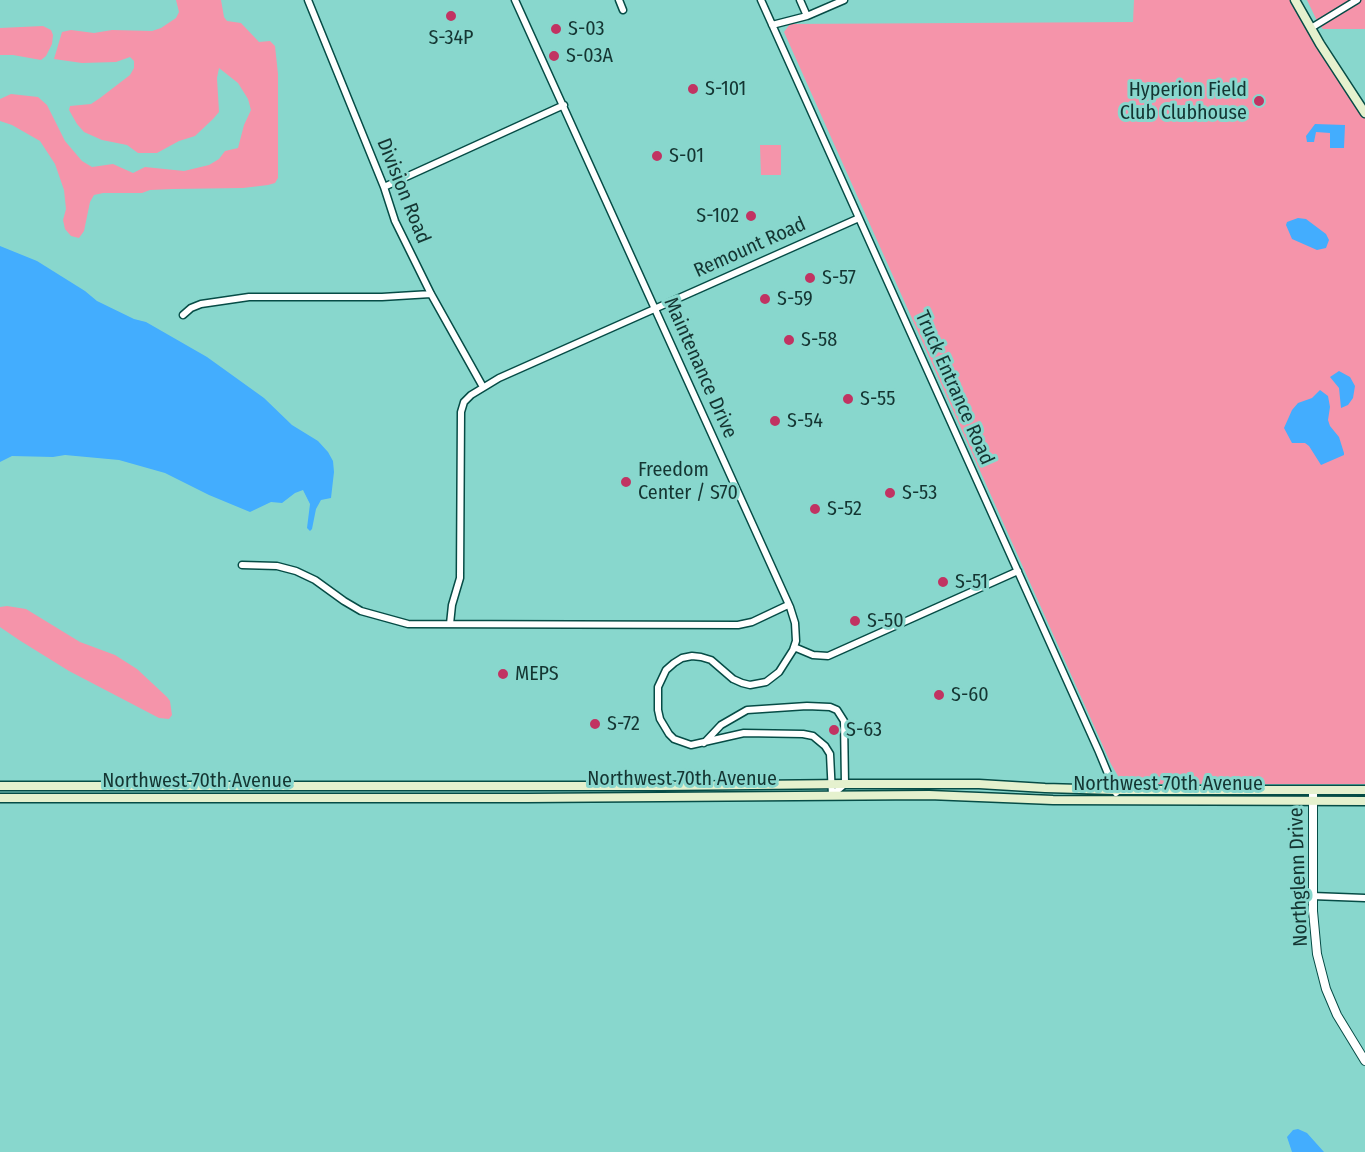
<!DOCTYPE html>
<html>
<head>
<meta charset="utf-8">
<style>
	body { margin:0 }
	canvas { display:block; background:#88d7cd }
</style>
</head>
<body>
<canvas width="1365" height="1152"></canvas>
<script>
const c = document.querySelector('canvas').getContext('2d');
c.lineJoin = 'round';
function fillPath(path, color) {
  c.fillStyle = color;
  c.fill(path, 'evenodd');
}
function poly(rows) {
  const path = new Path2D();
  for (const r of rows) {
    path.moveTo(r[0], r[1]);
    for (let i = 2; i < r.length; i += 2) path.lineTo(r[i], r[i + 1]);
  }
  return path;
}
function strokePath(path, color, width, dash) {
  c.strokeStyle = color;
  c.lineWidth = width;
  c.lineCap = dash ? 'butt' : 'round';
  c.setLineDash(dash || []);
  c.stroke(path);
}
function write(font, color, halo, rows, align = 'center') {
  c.font = font + ' "Fira Sans Condensed",sans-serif';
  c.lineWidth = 6;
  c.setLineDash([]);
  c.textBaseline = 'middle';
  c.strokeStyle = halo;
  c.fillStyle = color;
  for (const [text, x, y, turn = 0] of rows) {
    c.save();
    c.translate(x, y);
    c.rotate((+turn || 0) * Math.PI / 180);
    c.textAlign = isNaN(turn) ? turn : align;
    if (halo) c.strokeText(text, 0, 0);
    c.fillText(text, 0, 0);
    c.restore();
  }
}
fillPath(poly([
	[176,0,221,0,224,17,227,21,241,23,259,42,270,41,275,46,278,74,278,178,275,183,268,185,243,188,173,189,150,190,142,193,103,193,94,195,90,202,84,231,79,238,71,236,65,229,63,220,66,209,64,190,55,164,40,141,12,125,0,121,0,99,11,94,38,97,47,105,65,141,82,161,92,167,113,164,133,173,145,167,184,171,209,165,219,159,225,151,238,148,244,125,251,110,248,99,238,83,219,68,217,78,219,112,213,119,195,136,179,141,157,153,138,153,127,145,102,140,84,132,77,124,69,110,70,106,91,104,100,98,130,75,134,68,134,61,130,57,116,62,82,63,54,59,62,32,71,30,94,33,112,30,152,31,161,28,176,18,179,12],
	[1134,0,1291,0,1365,117,1365,784,1128,784,1121,781,1111,764,784,32,790,24,1133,22],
	[1307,0,1365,0,1365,29,1323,29,1319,25],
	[43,26,51,30,53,35,52,44,46,56,41,60,13,55,0,55,0,28],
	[760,145,781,145,781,175,761,175],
	[7,606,26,609,80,642,115,655,137,669,167,697,170,701,172,715,169,719,159,718,69,671,19,640,0,627,0,607]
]), '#f594aa');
fillPath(poly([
	[1315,124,1345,125,1344,148,1330,148,1330,133,1316,132,1314,142,1307,142,1306,136],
	[1298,218,1306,219,1326,234,1329,240,1326,248,1317,250,1292,239,1286,225,1287,222],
	[0,246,37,261,85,291,97,301,134,319,146,322,207,357,264,398,292,425,318,441,328,452,333,461,334,472,331,498,321,500,316,509,312,529,310,531,307,528,310,504,303,490,295,493,282,503,271,502,250,512,209,495,165,473,119,460,65,455,53,457,12,456,0,462],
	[1339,371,1350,377,1355,386,1353,398,1348,405,1341,408,1339,388,1330,377],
	[1320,390,1328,396,1330,407,1328,420,1330,426,1339,437,1344,453,1344,455,1321,465,1309,446,1305,443,1292,443,1284,428,1292,410,1298,403,1312,398],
	[1298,1129,1307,1133,1324,1152,1292,1152,1287,1137,1293,1130]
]), '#43adfe');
const minor = poly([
	[308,0,384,187,395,221,431,294,483,387],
	[515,0,790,607,795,623,796,641,793,650,779,672,766,682,750,685,742,683,733,679,711,660,701,657,692,656,682,658,674,663,666,670,658,687,658,710,660,719,669,734,674,739,691,745,744,733,803,734,813,736,825,746,830,754,832,795],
	[619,0,623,10],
	[761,0,1099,752,1116,793],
	[800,0,807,16],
	[772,25,807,16,844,0],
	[1311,28,1357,0],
	[384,187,564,105],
	[183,315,191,308,201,304,249,297,382,297,431,294],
	[242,565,277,566,296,571,315,580,344,601,361,611,408,624,738,625,752,622,788,605],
	[450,624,452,605,460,578,461,412,464,402,471,395,499,378,859,218],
	[794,647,813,655,828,656,1018,571],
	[704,743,721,725,747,710,807,706,830,707,837,710,844,721,845,784,832,795],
	[1312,896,1365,898]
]);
const tertiary = poly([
	[1313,790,1313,911,1317,954,1326,989,1337,1015,1365,1061]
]);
const secondary = poly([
	[1295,0,1320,44,1365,113],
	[0,786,659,786,845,784,979,784,1045,788,1115,790,1365,790],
	[0,798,527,798,929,795,1053,800,1365,801]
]);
strokePath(minor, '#064c46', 9);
strokePath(tertiary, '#064c46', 10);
strokePath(secondary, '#064c46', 11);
strokePath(minor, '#fff', 6);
strokePath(tertiary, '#fff', 8);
strokePath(secondary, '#e5f1ce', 8);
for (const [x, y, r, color] of [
	[451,16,6,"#c13362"],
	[556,29,6,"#c13362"],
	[554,56,6,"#c13362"],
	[693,89,6,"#c13362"],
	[1259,101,6,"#c13362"],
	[657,156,6,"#c13362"],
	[751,216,6,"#c13362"],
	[810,278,6,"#c13362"],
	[765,299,6,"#c13362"],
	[789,340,6,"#c13362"],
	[848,399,6,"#c13362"],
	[775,421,6,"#c13362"],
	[626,482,6,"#c13362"],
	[890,493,6,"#c13362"],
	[815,509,6,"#c13362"],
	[943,582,6,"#c13362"],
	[855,621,6,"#c13362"],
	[503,674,6,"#c13362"],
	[939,695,6,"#c13362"],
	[595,724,6,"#c13362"],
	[834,730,6,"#c13362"]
]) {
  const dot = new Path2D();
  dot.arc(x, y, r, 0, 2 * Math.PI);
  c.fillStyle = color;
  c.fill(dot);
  strokePath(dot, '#88d7cd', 2);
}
write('20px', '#143532', '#88d7cd', [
	["S-03",568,29],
	["S-34P",451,38,"center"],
	["S-03A",566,56],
	["S-101",705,89],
	["Hyperion Field",1247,90,"right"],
	["Club Clubhouse",1247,113,"right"],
	["S-01",669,156],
	["S-102",739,216,"right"],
	["S-57",822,278],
	["S-59",777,299],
	["S-58",801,340],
	["S-55",860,399],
	["S-54",787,421],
	["Freedom",638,470],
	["Center / S70",638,493],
	["S-53",902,493],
	["S-52",827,509],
	["S-51",955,582],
	["S-50",867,621],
	["MEPS",515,674],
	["S-60",951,695],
	["S-72",607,724],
	["S-63",846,730]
], 'left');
write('20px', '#143532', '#88d7cd', [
	["Division Road",403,191,68],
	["Remount Road",750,248,-24],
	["Maintenance Drive",700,368,66],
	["Truck Entrance Road",954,388,66],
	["Northwest 70th Avenue",682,779],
	["Northwest 70th Avenue",197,781],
	["Northwest 70th Avenue",1168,784],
	["Northglenn Drive",1299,877,-92]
]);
</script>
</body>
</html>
